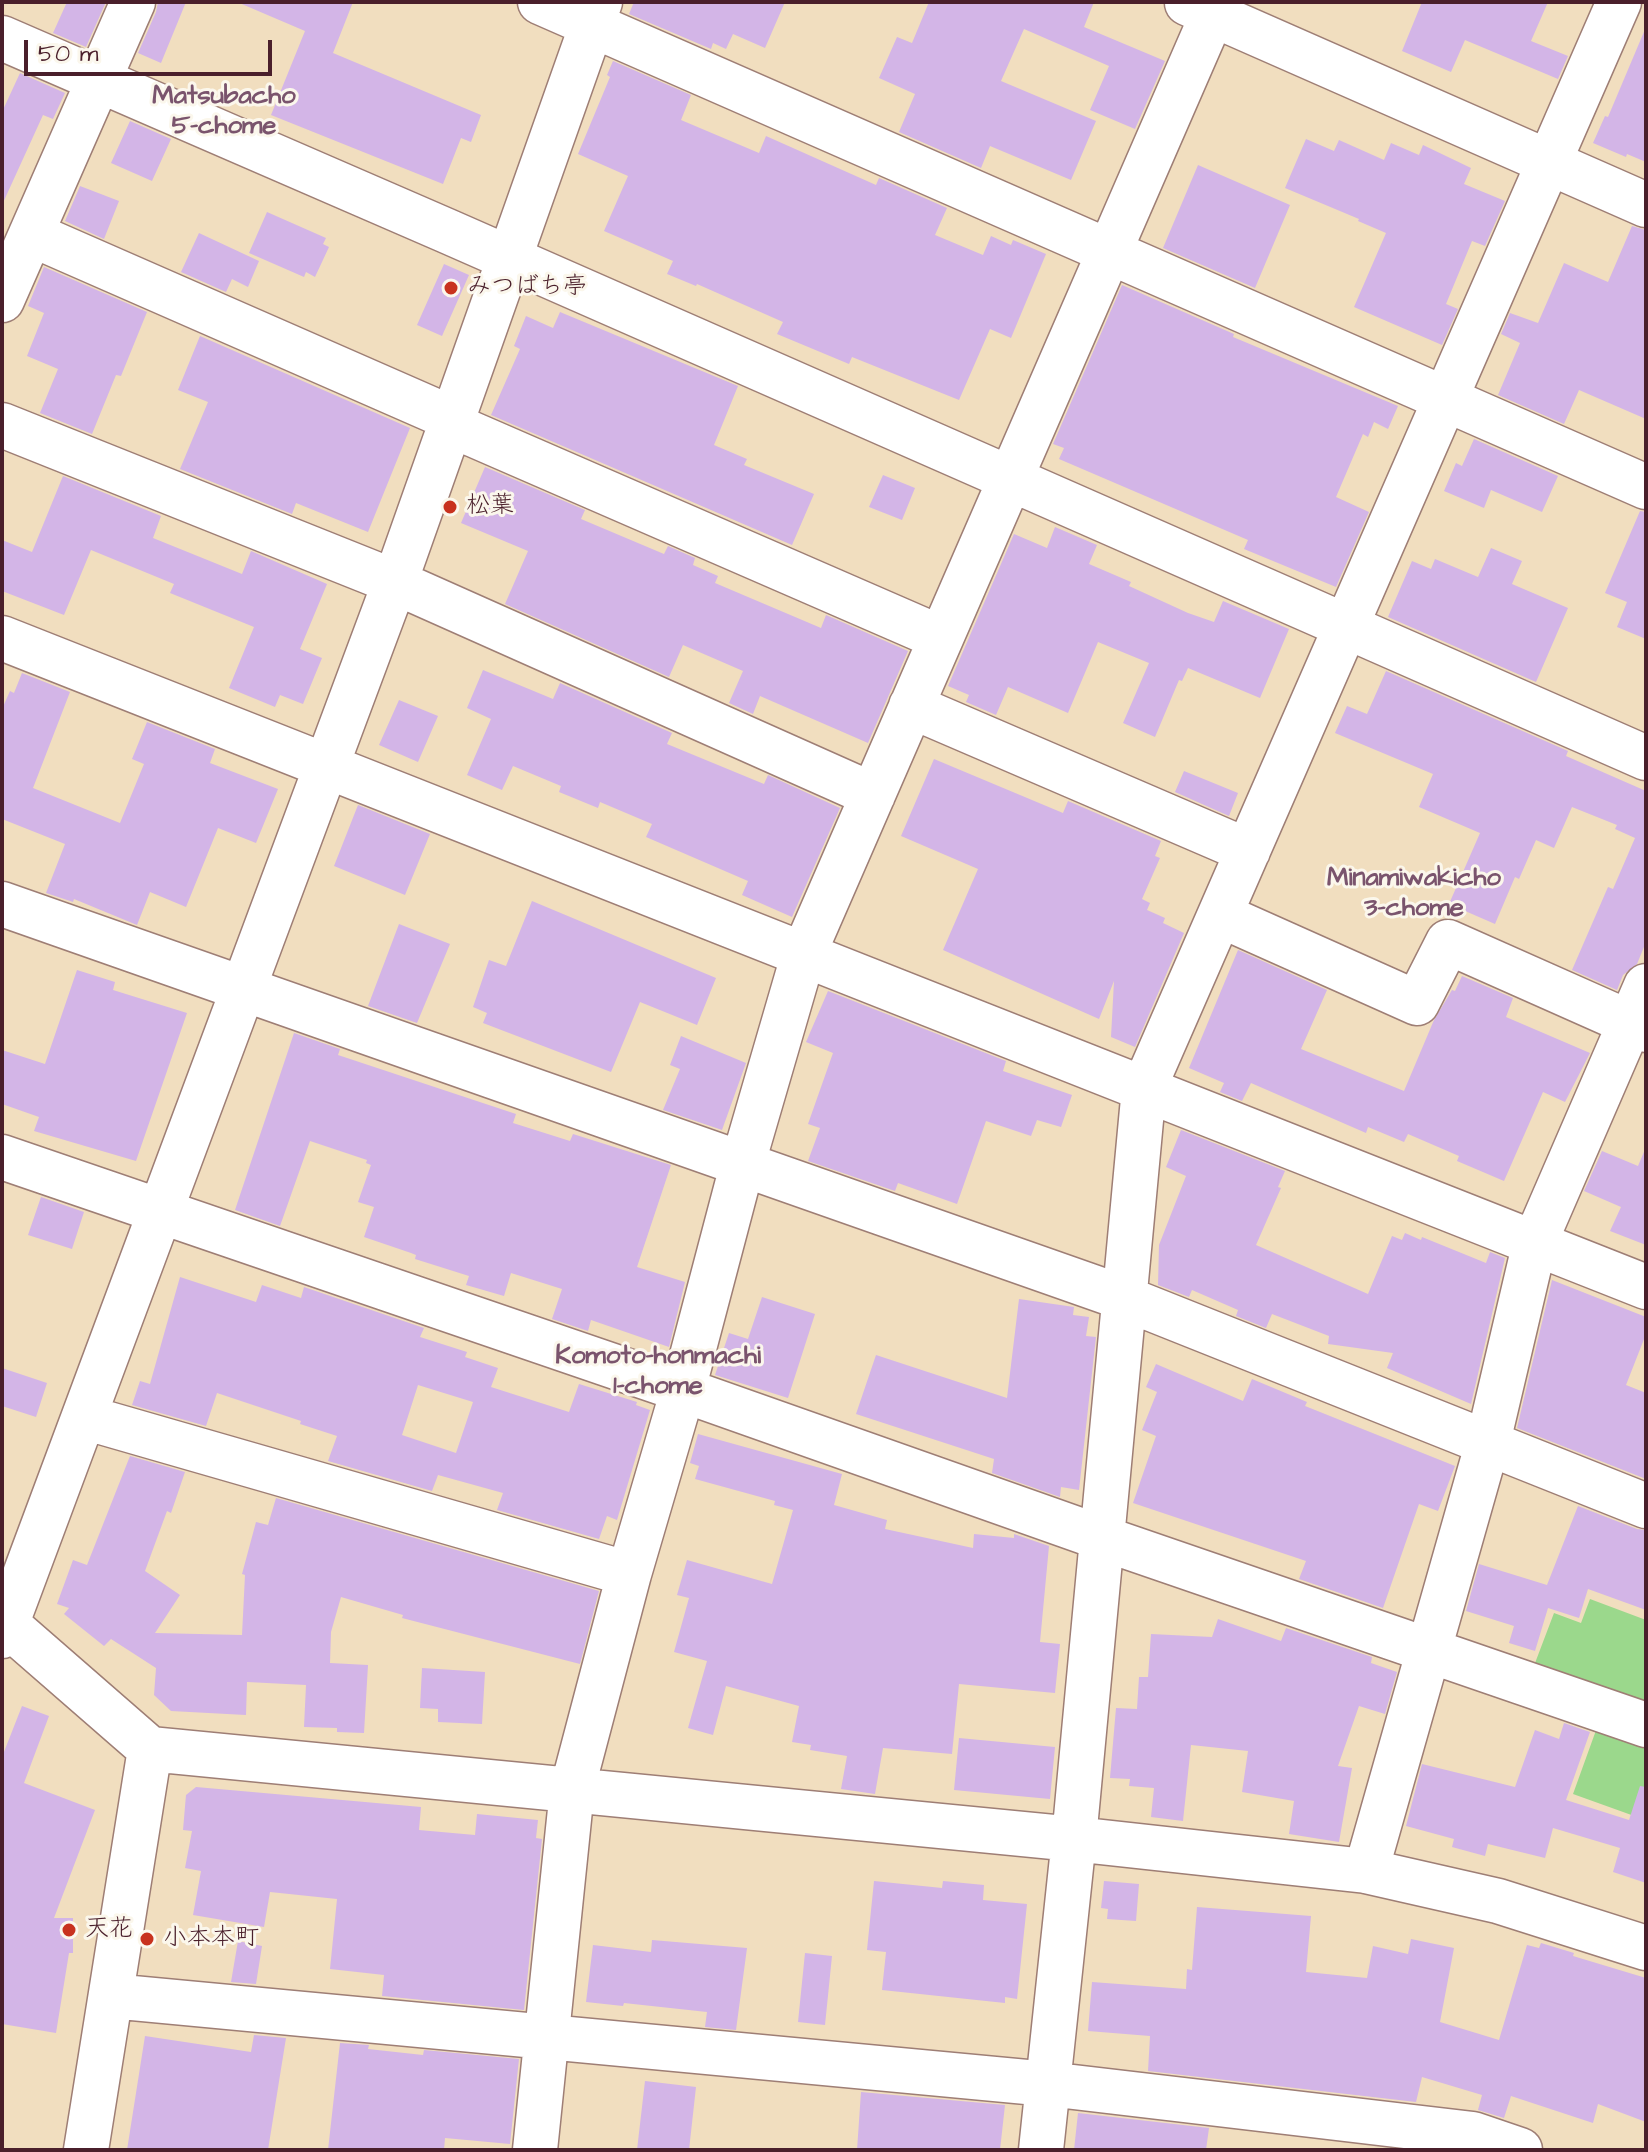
<!DOCTYPE html>
<html>
<head>
<meta charset="utf-8">
<style>
	body { margin:0 }
	#map { position:relative; width:1648px; height:2152px; overflow:hidden; background:#f1debf; font-family:"Architects Daughter",sans-serif }
	canvas { display:block }
	.frame { position:absolute; inset:0; border:4px solid #4a1f2b; pointer-events:none }
	.scale { position:absolute; left:24px; top:40px; width:248px; height:36px; box-sizing:border-box; border:4px solid #4a1f2b; border-top:0; padding-left:10px; font-size:24px; line-height:28px; white-space:nowrap; color:#4a1f2b; -webkit-text-stroke:6px #fbf7ec; paint-order:stroke }
</style>
</head>
<body>
<div id="map">
<canvas width="1648" height="2152"></canvas>
<div class="frame"></div>
<div class="scale">50 m</div>
</div>
<script>
const c = document.querySelector('canvas').getContext('2d');
c.lineJoin = 'round';
function fillPath(path, color) {
  c.fillStyle = color;
  c.fill(path, 'evenodd');
}
function poly(rows) {
  const path = new Path2D();
  for (const r of rows) {
    path.moveTo(r[0], r[1]);
    for (let i = 2; i < r.length; i += 2) path.lineTo(r[i], r[i + 1]);
  }
  return path;
}
function strokePath(path, color, width, dash) {
  c.strokeStyle = color;
  c.lineWidth = width;
  c.lineCap = dash ? 'butt' : 'round';
  c.setLineDash(dash || []);
  c.stroke(path);
}
function write(font, color, halo, rows, align = 'center') {
  c.font = font + ' "Architects Daughter","Klee One",sans-serif';
  c.lineWidth = 6;
  c.setLineDash([]);
  c.textBaseline = 'middle';
  c.strokeStyle = halo;
  c.fillStyle = color;
  for (const [text, x, y, turn = 0] of rows) {
    c.save();
    c.translate(x, y);
    c.rotate((+turn || 0) * Math.PI / 180);
    c.textAlign = isNaN(turn) ? turn : align;
    if (halo) c.strokeText(text, 0, 0);
    c.fillText(text, 0, 0);
    c.restore();
  }
}
fillPath(poly([
	[1590,1599,1646,1620,1646,1710,1532,1671,1554,1613,1581,1623],
	[1599,1722,1646,1739,1646,1792,1637,1817,1573,1794]
]), '#9bd88c');
fillPath(poly([
	[67,2,106,2,86,47,53,33],
	[158,2,186,2,161,63,138,53,156,12],
	[237,2,353,2,333,53,481,115,471,142,461,138,443,184,271,115,305,31],
	[634,2,785,2,765,48,733,34,726,49,713,43,711,49,629,14],
	[929,2,1094,2,1084,27,1165,61,1135,129,1090,110,1109,66,1024,29,1001,81,1096,121,1071,180,990,146,981,168,899,132,915,94,879,78,897,37,912,43],
	[1422,2,1548,2,1531,41,1568,56,1558,79,1465,40,1451,72,1402,51],
	[1646,27,1646,162,1627,154,1626,157,1593,143,1605,116,1608,117],
	[613,61,691,95,681,120,759,153,766,136,876,185,879,178,947,208,935,235,983,255,991,236,1011,245,1013,240,1046,254,1011,338,990,329,959,400,852,357,849,364,777,334,783,322,697,284,696,286,667,274,673,261,604,231,628,176,578,154,610,77,607,75],
	[20,73,65,93,53,119,43,115,2,205,2,112],
	[130,121,171,139,152,181,111,163],
	[1306,139,1334,151,1339,140,1384,160,1391,143,1419,155,1423,145,1471,168,1464,184,1505,201,1485,246,1472,241,1446,304,1458,309,1442,345,1354,307,1386,233,1358,221,1359,219,1285,188],
	[1198,165,1290,205,1255,288,1163,248],
	[80,186,119,201,104,239,65,221],
	[267,212,326,238,323,244,329,247,315,277,306,272,304,277,249,253],
	[1632,226,1646,230,1646,419,1579,390,1564,424,1498,395,1520,343,1501,334,1510,313,1538,323,1564,263,1608,282],
	[199,233,259,261,248,287,232,279,226,292,181,272],
	[444,264,469,275,442,336,417,325],
	[44,267,147,312,121,376,116,375,92,434,40,413,58,369,27,356,44,313,28,306],
	[1122,285,1234,334,1233,337,1398,406,1388,429,1374,422,1368,437,1363,434,1336,497,1369,512,1336,587,1244,549,1248,540,1059,459,1064,448,1053,444],
	[560,312,738,386,714,445,747,459,744,465,814,494,792,545,491,415,520,349,514,346,526,316,553,328],
	[200,336,410,428,368,532,296,503,292,514,180,469,208,402,178,390],
	[1474,439,1558,476,1542,512,1491,490,1484,508,1444,491,1456,463,1462,466],
	[485,467,585,510,581,519,664,554,668,546,695,558,693,565,718,576,715,583,821,628,826,615,908,651,868,743,760,696,753,714,729,703,743,671,683,645,669,677,505,604,528,551,461,523],
	[883,475,915,488,902,520,869,507],
	[63,476,161,516,153,538,242,574,251,551,327,584,300,649,322,658,303,704,280,695,275,707,229,688,254,627,170,593,174,584,91,550,64,615,2,591,2,540,32,552],
	[1640,511,1646,512,1646,639,1617,627,1627,602,1605,593],
	[1055,527,1097,545,1089,564,1131,582,1129,586,1188,613,1214,622,1223,601,1289,629,1260,698,1188,668,1182,681,1179,680,1155,737,1123,723,1149,663,1098,642,1068,713,1008,687,996,715,966,702,969,695,948,686,1014,534,1047,548],
	[1491,548,1522,561,1512,584,1568,608,1536,682,1388,617,1412,561,1431,569,1435,559,1478,577],
	[483,670,553,699,560,683,672,733,667,744,764,784,768,775,840,808,792,917,742,895,748,881,646,837,652,824,600,802,598,808,559,792,561,786,513,766,502,790,467,775,491,719,467,708],
	[1386,671,1568,751,1566,756,1646,791,1646,942,1637,964,1623,975,1617,990,1572,970,1608,887,1613,889,1635,838,1615,829,1617,825,1572,807,1554,848,1536,840,1519,879,1515,877,1495,924,1449,904,1480,833,1419,807,1433,774,1335,733,1347,706,1367,714],
	[22,673,70,692,33,788,120,823,144,764,132,759,147,722,215,749,210,763,278,789,256,843,218,828,186,907,150,892,137,925,74,899,73,902,46,893,65,844,2,819,2,709,10,691,14,693],
	[399,700,438,716,418,762,379,745],
	[934,759,1063,813,1068,801,1161,841,1155,856,1160,858,1142,899,1150,903,1147,910,1165,918,1163,923,1184,933,1135,1047,1111,1037,1114,981,1099,1019,943,950,978,869,901,836],
	[1184,771,1238,793,1229,816,1175,792],
	[358,805,430,834,405,895,334,866],
	[532,901,716,978,697,1025,640,1002,611,1072,483,1023,487,1013,473,1007,489,960,506,966],
	[399,924,450,944,417,1023,368,1006],
	[1238,950,1327,990,1301,1049,1404,1091,1434,1020,1452,990,1455,991,1462,976,1513,998,1506,1017,1590,1053,1565,1102,1543,1092,1504,1181,1457,1161,1459,1156,1408,1134,1404,1142,1368,1127,1366,1133,1251,1083,1242,1101,1220,1092,1224,1083,1189,1068],
	[77,970,115,982,113,990,187,1013,136,1161,34,1131,39,1117,2,1104,2,1050,45,1064],
	[828,991,1006,1061,1003,1071,1072,1095,1061,1127,1037,1120,1031,1136,986,1121,957,1204,898,1183,895,1191,808,1161,820,1128,808,1124,833,1053,806,1042],
	[294,1033,340,1049,338,1055,516,1114,513,1123,570,1141,573,1134,671,1165,637,1267,685,1282,669,1347,591,1320,588,1331,552,1319,562,1289,511,1273,504,1296,466,1285,469,1276,415,1259,416,1255,411,1253,364,1237,374,1207,358,1202,371,1165,366,1163,367,1160,310,1141,280,1226,235,1210],
	[681,1036,746,1063,722,1130,663,1110,680,1069,670,1065],
	[1181,1130,1285,1171,1278,1187,1281,1188,1256,1245,1368,1294,1392,1236,1402,1240,1405,1233,1421,1240,1422,1237,1486,1263,1490,1252,1505,1258,1471,1404,1387,1368,1393,1353,1328,1344,1329,1336,1272,1314,1266,1328,1236,1316,1238,1310,1192,1290,1189,1297,1158,1285,1159,1245,1186,1176,1166,1167],
	[1646,1147,1646,1245,1610,1231,1621,1207,1584,1191,1602,1151,1638,1166],
	[41,1197,84,1212,72,1249,28,1235],
	[180,1277,256,1302,262,1285,301,1298,304,1287,424,1328,420,1337,467,1352,465,1357,498,1368,491,1387,569,1412,579,1384,637,1402,636,1405,650,1410,617,1520,607,1516,599,1539,497,1510,503,1493,438,1475,432,1491,328,1461,337,1436,300,1424,301,1421,217,1393,206,1426,132,1405,140,1381,150,1384],
	[418,1385,473,1402,456,1453,402,1435],
	[1552,1280,1646,1317,1646,1334,1626,1385,1646,1393,1646,1479,1517,1428],
	[762,1297,815,1314,788,1398,715,1375,729,1333,748,1339],
	[1019,1299,1074,1307,1073,1315,1089,1317,1086,1336,1096,1337,1079,1490,1061,1487,1060,1497,992,1473,994,1459,856,1414,876,1355,1007,1398],
	[1156,1364,1243,1401,1252,1379,1307,1402,1305,1406,1455,1466,1438,1511,1419,1504,1383,1608,1299,1579,1306,1561,1133,1503,1156,1436,1142,1430,1157,1392,1146,1387],
	[2,1368,47,1383,36,1417,2,1406],
	[698,1434,842,1474,834,1505,887,1520,885,1529,973,1548,974,1534,1014,1538,1014,1534,1049,1546,1040,1642,1060,1644,1055,1693,959,1684,952,1754,883,1748,875,1794,841,1789,847,1756,810,1750,811,1745,792,1742,799,1706,726,1686,713,1735,688,1728,707,1661,674,1652,689,1598,677,1595,687,1560,772,1584,793,1510,774,1505,775,1501,695,1479,699,1466,690,1463],
	[130,1456,185,1472,171,1513,167,1511,145,1571,180,1595,155,1633,242,1635,245,1575,242,1574,256,1522,268,1525,276,1498,599,1591,580,1664,402,1618,403,1615,341,1597,331,1632,330,1663,368,1665,364,1733,337,1732,337,1728,304,1727,306,1685,247,1682,246,1715,171,1711,154,1695,156,1668,111,1639,104,1646,64,1614,69,1608,57,1604,73,1560,87,1565],
	[1578,1506,1637,1529,1646,1530,1646,1610,1588,1589,1579,1618,1548,1608,1535,1651,1509,1643,1514,1626,1466,1611,1479,1564,1547,1585],
	[1218,1619,1281,1641,1286,1628,1372,1657,1371,1663,1397,1672,1385,1714,1359,1706,1338,1766,1352,1768,1339,1842,1289,1834,1294,1801,1242,1792,1248,1751,1191,1745,1183,1821,1151,1817,1154,1788,1129,1786,1130,1779,1110,1778,1116,1708,1137,1709,1139,1677,1148,1677,1151,1634,1212,1637],
	[422,1668,485,1672,482,1724,438,1722,438,1709,420,1708],
	[22,1706,49,1716,24,1783,95,1810,54,1918,73,1918,73,1953,69,1953,56,2033,2,2024,2,1757],
	[1564,1723,1590,1732,1566,1800,1629,1820,1640,1786,1646,1787,1646,1883,1613,1872,1620,1848,1553,1828,1545,1858,1488,1844,1485,1856,1452,1847,1454,1839,1406,1826,1422,1764,1515,1787,1535,1730,1559,1739],
	[959,1738,1055,1747,1050,1799,954,1790],
	[196,1787,421,1807,419,1830,475,1835,477,1814,538,1820,536,1838,542,1839,524,2010,382,1996,384,1975,330,1969,337,1899,270,1892,264,1927,193,1915,201,1871,185,1868,192,1831,183,1830,186,1795],
	[874,1881,942,1888,943,1881,984,1885,983,1900,1027,1904,1017,1999,1005,1997,1005,2003,882,1990,886,1952,867,1950],
	[1104,1881,1139,1884,1136,1921,1107,1919,1108,1909,1101,1908],
	[1197,1907,1311,1916,1306,1972,1367,1978,1373,1946,1408,1954,1411,1939,1454,1948,1440,2022,1499,2040,1527,1945,1539,1948,1541,1943,1574,1953,1573,1956,1646,1978,1646,2122,1598,2104,1593,2123,1511,2096,1504,2118,1478,2110,1482,2095,1422,2077,1416,2102,1148,2071,1150,2036,1088,2031,1092,1982,1186,1989,1187,1969,1192,1970],
	[652,1940,747,1948,736,2030,705,2027,707,2012,624,2003,623,2006,586,2002,593,1945,651,1952],
	[238,1941,262,1946,256,1984,231,1982],
	[805,1953,832,1956,825,2025,798,2022],
	[254,2035,286,2038,268,2150,127,2150,145,2036,251,2052],
	[340,2043,369,2045,368,2049,423,2055,424,2050,519,2059,510,2144,445,2138,444,2150,328,2150],
	[645,2081,696,2087,689,2150,637,2150],
	[861,2092,1005,2105,1000,2150,857,2150],
	[1078,2113,1209,2128,1206,2150,1074,2150]
]), '#d3b5e7');
const minor = poly([
	[540,2,1646,487],
	[1187,3,1646,205],
	[2,38,447,231,1646,758],
	[31,234,451,418],
	[2,300,133,2],
	[449,424,941,638],
	[2,425,395,582,873,795],
	[2,638,1646,1287],
	[911,706,1248,851],
	[2,904,1124,1298,1646,1506],
	[1220,915,1417,1003,1448,942,1646,1030],
	[2,1157,683,1390,1102,1538,1646,1725],
	[84,1417,629,1574],
	[2,1620,150,1749,86,2150],
	[2,1636,395,582,600,2],
	[150,1749,1074,1839,1366,1871,1498,1901,1646,1948],
	[1366,1871,1488,1442,1535,1242,1646,986],
	[111,1996,1048,2084,1473,2134,1520,2150],
	[535,2150,572,1790,629,1574,683,1390,742,1166,804,953,1218,2],
	[1041,2150,1074,1839,1144,1088,1619,2]
]);
strokePath(minor, '#9e7e75', 47);
strokePath(minor, '#fff', 44);
for (const [x, y, r, color] of [
	[451,288,8,"#c8321e"],
	[450,507,8,"#c8321e"],
	[69,1930,8,"#c8321e"],
	[147,1939,8,"#c8321e"]
]) {
  const dot = new Path2D();
  dot.arc(x, y, r, 0, 2 * Math.PI);
  c.fillStyle = color;
  c.fill(dot);
  strokePath(dot, '#fbf7ec', 3);
}
write('24px', '#4a1f2b', '#fbf7ec', [
	["みつばち亭",467,288],
	["松葉",466,507],
	["天花",85,1930],
	["小本本町",163,1939]
], 'left');
write('bold 26px', '#7a546d', '#fbf7ec', [
	["Matsubacho",224,98],
	["5-chome",224,128],
	["Minamiwakicho",1414,880],
	["3-chome",1414,910],
	["Komoto-honmachi",658,1358],
	["1-chome",658,1388]
]);
</script>
</body>
</html>
